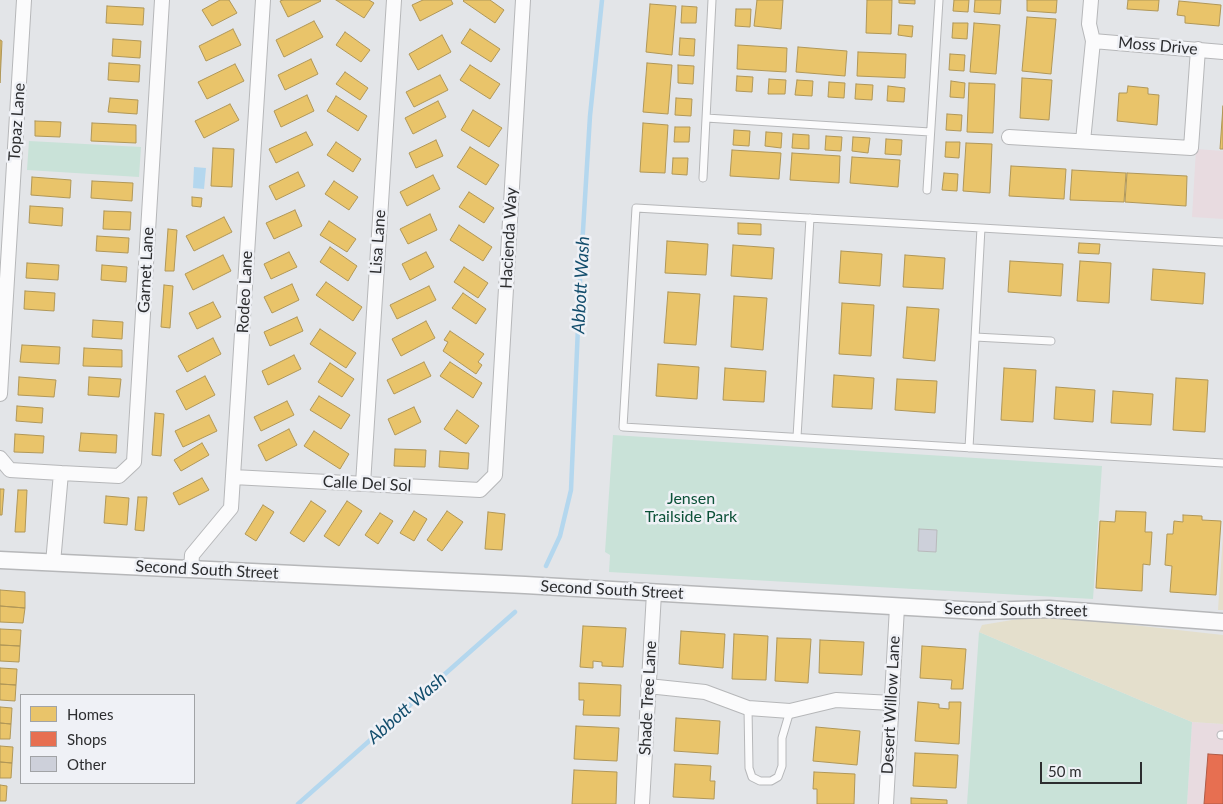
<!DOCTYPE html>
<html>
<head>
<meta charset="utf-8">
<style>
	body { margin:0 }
	#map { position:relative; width:1223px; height:804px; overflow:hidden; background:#e3e5e8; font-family:Lato,sans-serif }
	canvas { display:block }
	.legend { position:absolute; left:20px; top:694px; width:175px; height:90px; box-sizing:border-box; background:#eff1f6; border:1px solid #a1a3a6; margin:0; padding:6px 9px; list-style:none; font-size:15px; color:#2c2d2f }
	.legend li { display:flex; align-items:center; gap:10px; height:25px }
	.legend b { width:25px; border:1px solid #a1a3a6 }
	.scale { position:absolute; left:1040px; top:762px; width:102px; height:22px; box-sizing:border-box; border:2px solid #2c2d2f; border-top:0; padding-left:6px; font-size:15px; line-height:18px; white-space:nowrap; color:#2c2d2f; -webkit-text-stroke:4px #eff1f6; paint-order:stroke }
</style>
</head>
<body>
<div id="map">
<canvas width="1223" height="804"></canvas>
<ul class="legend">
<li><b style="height:14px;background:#e9c46a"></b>Homes</li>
<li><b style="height:14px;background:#e76f51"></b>Shops</li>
<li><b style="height:14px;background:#cdd0da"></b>Other</li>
</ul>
<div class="scale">50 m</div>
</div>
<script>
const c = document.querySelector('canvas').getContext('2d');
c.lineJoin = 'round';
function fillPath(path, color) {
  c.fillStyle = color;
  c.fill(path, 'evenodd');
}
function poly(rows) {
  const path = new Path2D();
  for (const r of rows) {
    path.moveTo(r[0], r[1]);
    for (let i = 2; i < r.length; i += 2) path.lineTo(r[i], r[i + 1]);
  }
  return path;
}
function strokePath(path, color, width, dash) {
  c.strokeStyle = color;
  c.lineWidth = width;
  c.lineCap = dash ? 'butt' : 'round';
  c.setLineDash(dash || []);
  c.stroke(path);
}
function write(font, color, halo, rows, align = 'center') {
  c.font = font + ' Lato,sans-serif';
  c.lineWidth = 5;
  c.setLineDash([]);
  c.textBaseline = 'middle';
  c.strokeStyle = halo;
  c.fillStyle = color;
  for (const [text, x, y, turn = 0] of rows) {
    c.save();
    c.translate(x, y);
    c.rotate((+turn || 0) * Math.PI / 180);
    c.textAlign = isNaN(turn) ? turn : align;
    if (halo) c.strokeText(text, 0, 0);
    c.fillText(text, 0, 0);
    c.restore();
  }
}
fillPath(poly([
	[1196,149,1223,151,1223,219,1192,217],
	[1192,722,1223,724,1223,804,1187,804]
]), '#e8dbe0');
fillPath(poly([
	[29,141,141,147,139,177,27,170],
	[613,435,1102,466,1093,599,609,572,610,555,605,552],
	[979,632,1192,722,1187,804,967,804]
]), '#c9e2d8');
fillPath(poly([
	[1223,534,1223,610,1218,610],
	[1042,615,1223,635,1223,724,1192,722,979,632,982,625]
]), '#e4dfcc');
fillPath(poly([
	[194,167,206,168,204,189,193,188]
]), '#b4d7ee');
const homes = poly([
	[220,0,229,0,237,13,212,26,202,10,220,0],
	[283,0,320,0,321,1,288,17,280,1,283,0],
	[336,0,369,0,374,3,364,18,336,0],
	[423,0,451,0,453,4,420,21,412,5,423,0],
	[464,0,490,0,504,10,495,23,463,1,464,0],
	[757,0,783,0,781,29,754,26,757,0],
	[867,0,892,0,891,34,866,33,867,0],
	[899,0,915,0,915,4,899,3,899,0],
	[954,0,969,0,968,12,953,11,954,0],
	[975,0,1001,0,1000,14,974,12,975,0],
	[1027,0,1057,0,1056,13,1027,11,1027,0],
	[1128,0,1159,0,1158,11,1127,9,1128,0],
	[1179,1,1221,5,1219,26,1185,23,1185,16,1177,15,1179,1],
	[650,4,676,6,672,55,646,52,650,4],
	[107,6,144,8,143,25,106,23,107,6],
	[682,6,697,7,696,23,681,23,682,6],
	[736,9,751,9,750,27,735,26,736,9],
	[1027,17,1056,19,1051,74,1022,71,1027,17],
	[314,21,323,37,284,57,276,40,314,21],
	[953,23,968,23,967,39,952,38,953,23],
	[974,23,1000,25,996,74,970,72,974,23],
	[899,25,913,26,912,37,898,35,899,25],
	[233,29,241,45,206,61,199,46,233,29],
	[470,29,500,49,491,62,461,43,470,29],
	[345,32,370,50,361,62,336,45,345,32],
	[442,35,451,52,418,70,409,54,442,35],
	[680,38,695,39,694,56,679,55,680,38],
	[113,39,141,41,140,58,112,56,113,39],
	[0,40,2,41,0,83,0,40],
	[738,45,787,48,786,72,737,69,738,45],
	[798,47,847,51,845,76,796,72,798,47],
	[858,52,906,54,905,78,857,76,858,52],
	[950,54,965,55,964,71,949,70,950,54],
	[311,59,318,74,285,90,278,75,311,59],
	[109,63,140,65,139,82,108,80,109,63],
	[647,63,672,65,668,114,643,112,647,63],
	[235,64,244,81,207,99,198,82,235,64],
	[470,65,500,84,490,99,460,80,470,65],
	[678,65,694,66,693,84,678,83,678,65],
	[345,72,368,88,360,100,336,84,345,72],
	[440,75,448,90,414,107,406,92,440,75],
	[737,76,753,77,752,92,736,91,737,76],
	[1022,78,1052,80,1049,120,1020,118,1022,78],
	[769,79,786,80,785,94,768,94,769,79],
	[797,80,813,81,812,96,795,95,797,80],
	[951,81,965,83,964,98,950,97,951,81],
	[829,82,845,83,844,98,828,97,829,82],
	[969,83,995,84,993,133,967,132,969,83],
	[856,84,873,85,872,100,855,99,856,84],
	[888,86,905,88,904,102,887,101,888,86],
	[1128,86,1148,88,1148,94,1159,95,1157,125,1117,121,1119,93,1127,93,1128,86],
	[307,95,314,111,281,127,274,111,307,95],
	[336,96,367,116,358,131,327,111,336,96],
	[110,98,138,100,137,114,108,112,110,98],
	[676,98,692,99,691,116,675,115,676,98],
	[438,101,446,117,413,134,405,118,438,101],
	[230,104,239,120,204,138,195,121,230,104],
	[1223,106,1223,149,1220,149,1223,106],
	[473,110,502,128,489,147,461,130,473,110],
	[947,114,962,115,961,131,946,130,947,114],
	[35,121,61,122,60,137,35,136,35,121],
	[92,123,136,125,136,143,91,141,92,123],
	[643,123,668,125,665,173,640,172,643,123],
	[675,127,690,127,689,142,674,142,675,127],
	[734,130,750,131,749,146,733,145,734,130],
	[306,132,313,145,276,163,269,149,306,132],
	[766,132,782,133,781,148,765,146,766,132],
	[793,134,809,135,809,149,792,148,793,134],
	[826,136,842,137,841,151,825,150,826,136],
	[853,137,870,138,868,153,852,151,853,137],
	[886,139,902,140,901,155,885,154,886,139],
	[436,140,443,156,416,168,409,153,436,140],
	[336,142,361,159,353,172,327,155,336,142],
	[946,142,960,142,959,158,945,157,946,142],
	[966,143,992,144,990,193,963,191,966,143],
	[470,147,499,165,486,185,457,167,470,147],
	[213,148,234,149,232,187,211,186,213,148],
	[732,150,781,153,779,179,730,176,732,150],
	[792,153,840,156,839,183,790,180,792,153],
	[852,157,900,160,898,187,850,183,852,157],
	[673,158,688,158,687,175,672,174,673,158],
	[1011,166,1066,169,1064,199,1009,196,1011,166],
	[1072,170,1126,173,1124,202,1070,200,1072,170],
	[298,172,305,186,276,200,269,186,298,172],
	[944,173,958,174,957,191,942,190,944,173],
	[1127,173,1187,176,1186,206,1125,202,1127,173],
	[433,175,440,189,407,206,400,192,433,175],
	[32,177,71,180,70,198,31,195,32,177],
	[92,181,133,183,132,201,91,198,92,181],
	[334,181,358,197,349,210,325,194,334,181],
	[469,192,494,208,484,223,459,207,469,192],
	[192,197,202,198,201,207,192,206,192,197],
	[30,206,63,208,62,226,29,223,30,206],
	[295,210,302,226,274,239,266,223,295,210],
	[104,211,131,212,130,230,103,229,104,211],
	[430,214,437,230,408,244,400,229,430,214],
	[224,217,232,232,194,251,186,236,224,217],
	[329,221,356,239,347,252,320,235,329,221],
	[738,223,761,224,761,235,738,234,738,223],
	[459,225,492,247,483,261,450,240,459,225],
	[168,229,177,230,174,271,165,271,168,229],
	[97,236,129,238,128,253,96,251,97,236],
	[667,241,708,244,706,275,665,273,667,241],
	[1079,243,1100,244,1099,254,1078,253,1079,243],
	[733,245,774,248,772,279,731,276,733,245],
	[330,247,357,266,348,281,320,262,330,247],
	[841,251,882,254,880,286,839,283,841,251],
	[289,252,297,267,271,279,264,264,289,252],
	[426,252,434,267,410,280,402,264,426,252],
	[223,255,231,271,193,290,185,274,223,255],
	[905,255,945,258,943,289,903,287,905,255],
	[1010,261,1063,264,1061,296,1008,292,1010,261],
	[1080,261,1111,263,1109,303,1077,301,1080,261],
	[27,263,59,265,58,280,26,278,27,263],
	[102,265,127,267,126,282,101,280,102,265],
	[464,267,488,283,478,298,454,282,464,267],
	[1153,269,1205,273,1203,304,1151,300,1153,269],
	[326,282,362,307,353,321,316,295,326,282],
	[292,284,299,300,272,313,264,297,292,284],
	[164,285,173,286,170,328,161,327,164,285],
	[429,286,436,300,397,319,390,305,429,286],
	[25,291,55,293,54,311,24,309,25,291],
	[668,292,700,294,696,345,664,343,668,292],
	[463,293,486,309,476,324,452,308,463,293],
	[734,296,767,298,763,350,731,347,734,296],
	[213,302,221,317,197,329,189,313,213,302],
	[842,303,874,305,871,356,839,354,842,303],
	[907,307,939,309,935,361,903,358,907,307],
	[297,317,303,331,270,346,264,332,297,317],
	[93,320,123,322,122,339,92,337,93,320],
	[426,321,435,338,401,356,392,339,426,321],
	[320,329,356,353,346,368,310,344,320,329],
	[450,331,484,354,478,362,482,365,476,374,443,351,448,342,444,340,450,331],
	[213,338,221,354,187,372,178,356,213,338],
	[22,345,60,347,59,364,20,362,22,345],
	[84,348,122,350,122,367,83,366,84,348],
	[294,355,301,369,268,385,262,371,294,355],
	[424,362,431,376,394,394,387,380,424,362],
	[450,362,482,383,473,398,440,376,450,362],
	[330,363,354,379,342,397,318,382,330,363],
	[658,364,699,367,697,399,656,396,658,364],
	[725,368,766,371,764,402,723,400,725,368],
	[1004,368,1036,370,1033,422,1001,420,1004,368],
	[834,375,874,378,872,409,832,407,834,375],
	[205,376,215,395,186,410,176,391,205,376],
	[19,377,56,380,54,397,18,395,19,377],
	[89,377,121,379,119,397,88,395,89,377],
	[1176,378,1208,380,1205,432,1173,430,1176,378],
	[897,379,937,381,935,413,895,410,897,379],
	[1056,387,1095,390,1093,422,1054,419,1056,387],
	[1113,391,1153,394,1151,425,1111,423,1113,391],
	[319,396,350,415,341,429,310,410,319,396],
	[287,401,294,415,261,431,254,417,287,401],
	[17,406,43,408,42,423,16,421,17,406],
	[414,407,421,422,395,435,388,419,414,407],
	[457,410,479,426,466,444,444,429,457,410],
	[155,413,164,414,161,456,152,455,155,413],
	[209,415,217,431,183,447,175,431,209,415],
	[289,429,297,445,266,461,258,445,289,429],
	[314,431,349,454,340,469,304,446,314,431],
	[81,433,117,435,116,453,79,451,81,433],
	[15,434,44,436,43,453,14,452,15,434],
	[202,443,209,455,181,471,174,460,202,443],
	[395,449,426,450,425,467,394,466,395,449],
	[440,451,469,453,468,469,439,467,440,451],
	[202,478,209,490,179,505,173,493,202,478],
	[0,489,4,489,2,515,0,515,0,489],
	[18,490,27,490,25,532,15,532,18,490],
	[106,496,129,498,127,525,104,523,106,496],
	[138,497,147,497,144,531,135,530,138,497],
	[311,501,326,511,304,542,290,533,311,501],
	[347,501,362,511,339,546,324,536,347,501],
	[263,505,274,512,256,541,245,534,263,505],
	[414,511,427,519,414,541,400,533,414,511],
	[447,511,463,522,442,551,427,540,447,511],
	[1116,511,1146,512,1145,532,1152,532,1150,565,1143,564,1142,591,1096,588,1100,521,1115,522,1116,511],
	[488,512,505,514,502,550,485,549,488,512],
	[380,513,393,521,378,544,365,535,380,513],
	[1183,515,1202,516,1202,520,1221,521,1216,595,1170,592,1172,566,1165,565,1167,534,1173,534,1174,521,1183,522,1183,515],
	[0,590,25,592,25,608,0,606,0,590],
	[0,606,25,608,23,623,0,622,0,606],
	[583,626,626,628,623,667,602,666,602,662,593,661,593,668,580,667,583,626],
	[0,629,21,630,20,646,0,645,0,629],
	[681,631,725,634,723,668,679,664,681,631],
	[734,634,768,636,766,680,732,679,734,634],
	[777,638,811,639,808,683,775,681,777,638],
	[820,640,864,642,862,675,819,673,820,640],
	[0,645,20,646,19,662,0,661,0,645],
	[922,646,966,649,963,689,951,689,952,680,920,678,922,646],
	[0,668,17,669,16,685,0,684,0,668],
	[579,683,621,685,620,716,583,715,584,700,579,700,579,683],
	[0,684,16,685,15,701,0,700,0,684],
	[918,702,939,704,939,708,949,709,949,702,961,702,959,744,915,741,918,702],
	[0,707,12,708,11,724,0,723,0,707],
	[676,718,720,721,718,754,674,751,676,718],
	[0,723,11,724,10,739,0,739,0,723],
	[576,726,619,728,617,761,574,759,576,726],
	[816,727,860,731,857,765,813,761,816,727],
	[0,746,13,747,12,763,0,762,0,746],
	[915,753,958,755,956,788,913,786,915,753],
	[0,762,12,763,11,778,0,778,0,762],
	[675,764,711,766,710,781,715,781,714,799,673,797,675,764],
	[574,770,617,772,616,804,572,804,574,770],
	[814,772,855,774,854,804,817,804,817,789,813,789,814,772],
	[0,785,7,786,6,801,0,801,0,785],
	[911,798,947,800,947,804,911,804,911,798]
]);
fillPath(homes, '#e9c46a');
strokePath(homes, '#b09758', 1);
const shops = poly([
	[1208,754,1223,755,1223,804,1204,804,1208,754]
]);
fillPath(shops, '#e76f51');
strokePath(shops, '#af5b47', 1);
strokePath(poly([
	[546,566,560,536,571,490,580,280,590,116,602,0],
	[298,804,515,612]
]), '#b4d7ee', 4.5);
const building = poly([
	[919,529,937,530,936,552,918,551,919,529]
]);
fillPath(building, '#cdd0da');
strokePath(building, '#b9babc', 1);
const service = poly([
	[706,118,930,132],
	[703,178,712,0],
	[927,190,939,0],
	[1223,242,636,208,623,427,1223,463],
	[975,337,1051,341],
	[797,437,810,218],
	[969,448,981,228],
	[748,708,749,768,752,777,760,781,771,781,778,777,782,766,782,738,790,711],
	[1221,735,1223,735]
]);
const minor = poly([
	[1093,41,1223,52],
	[1009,137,1191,148,1198,49],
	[1083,141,1093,41,1089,24,1091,0],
	[0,394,24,0],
	[0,458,10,470,61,473,53,563],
	[61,473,119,476,134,462,162,0],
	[233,477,480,490,495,475,523,0],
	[363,484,394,0],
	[191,570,192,555,231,508,263,0],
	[648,686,705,692,748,708,790,711,836,700,892,703],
	[642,804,654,593],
	[886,804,897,607]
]);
const tertiary = poly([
	[0,560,525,585,979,611,1049,609,1223,622]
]);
strokePath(service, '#b6b7b9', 9);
strokePath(minor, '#b6b7b9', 16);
strokePath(tertiary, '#b6b7b9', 19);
strokePath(service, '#fbfbfc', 7);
strokePath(minor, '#fbfbfc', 14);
strokePath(tertiary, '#fbfbfc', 16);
write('16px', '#2c2d2f', '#eff1f6', [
	["Moss Drive",1158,46,5],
	["Topaz Lane",17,122,-86],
	["Hacienda Way",509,238,-87],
	["Lisa Lane",378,242,-86],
	["Garnet Lane",146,270,-87],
	["Rodeo Lane",245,292,-87],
	["Calle Del Sol",367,484,3],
	["Second South Street",207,570,3],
	["Second South Street",612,590,3],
	["Second South Street",1016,610,1],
	["Shade Tree Lane",648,698,-87],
	["Desert Willow Lane",891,705,-87]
]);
write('16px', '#0c5138', '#eff1f6', [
	["Jensen",691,499],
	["Trailside Park",691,517]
]);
write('italic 18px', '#124d6c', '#eff1f6', [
	["Abbott Wash",581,285,-87],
	["Abbott Wash",407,708,-41]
]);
</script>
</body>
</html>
